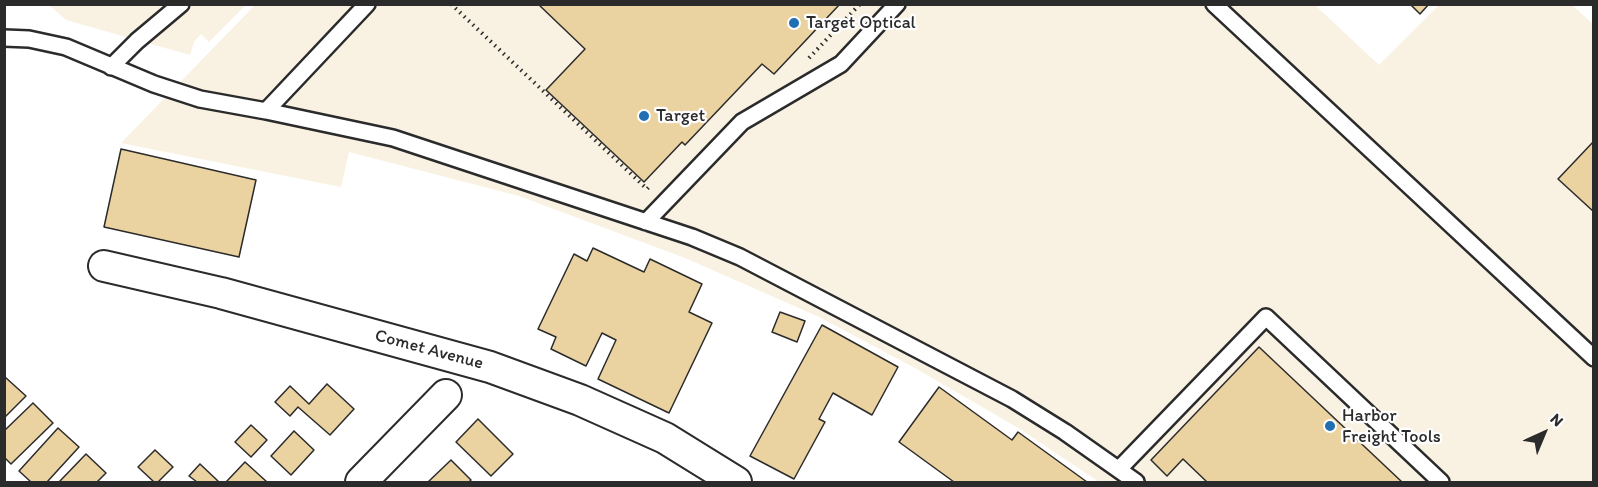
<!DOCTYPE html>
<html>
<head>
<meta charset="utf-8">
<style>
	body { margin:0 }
	#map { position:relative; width:1598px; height:487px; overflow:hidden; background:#fff; font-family:Itim,sans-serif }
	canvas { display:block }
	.frame { position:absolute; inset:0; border:6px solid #2b2b2b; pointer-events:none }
	.north { position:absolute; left:1514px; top:403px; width:60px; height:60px; -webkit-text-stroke:4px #fff; paint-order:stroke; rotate:44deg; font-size:16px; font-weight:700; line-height:24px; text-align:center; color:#2b2b2b }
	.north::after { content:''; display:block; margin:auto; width:21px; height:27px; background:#2b2b2b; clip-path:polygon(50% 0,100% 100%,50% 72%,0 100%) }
</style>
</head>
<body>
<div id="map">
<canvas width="1598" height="487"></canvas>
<div class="frame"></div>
<div class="north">N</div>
</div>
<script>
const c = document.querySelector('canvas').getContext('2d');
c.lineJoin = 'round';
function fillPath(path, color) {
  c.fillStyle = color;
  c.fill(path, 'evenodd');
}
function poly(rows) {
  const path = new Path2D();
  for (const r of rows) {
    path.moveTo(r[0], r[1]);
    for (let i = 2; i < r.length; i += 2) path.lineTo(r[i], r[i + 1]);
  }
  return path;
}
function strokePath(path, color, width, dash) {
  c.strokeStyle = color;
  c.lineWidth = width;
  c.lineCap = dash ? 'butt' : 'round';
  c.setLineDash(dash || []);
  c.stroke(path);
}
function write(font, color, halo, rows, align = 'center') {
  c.font = font + ' Itim,sans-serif';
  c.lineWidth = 4.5;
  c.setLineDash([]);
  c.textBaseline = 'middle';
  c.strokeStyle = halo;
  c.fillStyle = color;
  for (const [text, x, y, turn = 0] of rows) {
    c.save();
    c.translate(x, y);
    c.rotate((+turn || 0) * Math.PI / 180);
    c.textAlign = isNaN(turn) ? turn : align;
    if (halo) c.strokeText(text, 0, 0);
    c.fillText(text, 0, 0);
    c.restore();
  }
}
fillPath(poly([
	[49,5,246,5,209,42,201,34,194,42,190,55,66,20],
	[255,5,1315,5,1379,65,1439,5,1572,5,1594,25,1593,482,1099,482,1020,429,915,368,817,316,685,258,519,196,349,152,341,187,121,143]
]), '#f9f2e3');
const building = poly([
	[538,4,840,4,774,74,762,64,685,145,682,142,644,182,546,90,585,49,538,4],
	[1410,4,1429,4,1420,14,1410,4],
	[1594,141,1594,212,1558,179,1594,141],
	[121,149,256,180,239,257,104,227,121,149],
	[593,248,644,272,650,259,702,284,689,312,712,323,669,413,598,379,616,340,602,333,586,366,551,349,556,337,538,329,574,254,587,261,593,248],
	[780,312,805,321,797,342,772,332,780,312],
	[822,325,898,367,872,415,833,393,819,419,825,422,794,479,750,456,822,325],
	[1259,347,1402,482,1207,482,1183,459,1167,476,1151,460,1259,347],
	[5,377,26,396,4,418,4,378,5,377],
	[327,384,354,409,330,435,298,407,290,416,275,402,290,386,309,404,327,384],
	[939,387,1012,440,1018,432,1087,482,954,482,899,442,939,387],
	[33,403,53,423,11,464,4,457,4,431,33,403],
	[478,419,513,454,491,476,456,442,478,419],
	[251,425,267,440,251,457,235,442,251,425],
	[58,428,79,447,47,482,31,482,19,471,58,428],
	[294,431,314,450,291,475,271,456,294,431],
	[155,450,173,467,158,482,154,482,138,467,155,450],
	[86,454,106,473,97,482,59,482,86,454],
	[451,460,471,480,469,482,428,482,451,460],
	[245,462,267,482,226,482,245,462],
	[200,464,219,482,197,482,189,476,200,464]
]);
fillPath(building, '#ebd2a1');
strokePath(building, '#2b2b2b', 1.5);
const service = poly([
	[1214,4,1594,358],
	[4,38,29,39,66,47,154,84,200,99,266,111,393,138,692,237,740,257,1012,399,1065,432,1136,482],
	[111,67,137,41,181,4],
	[266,111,367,4],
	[646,222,742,122,841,64,897,4],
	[1119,469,1266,317,1441,482]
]);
const minor = poly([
	[104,266,221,293,490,367,580,400,665,438,736,482],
	[361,482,446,395]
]);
strokePath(service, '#2b2b2b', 20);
strokePath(minor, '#2b2b2b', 34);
strokePath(poly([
	[451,4,647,189,650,186],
	[809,58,860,4]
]), '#2b2b2b', 4, [1.5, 4.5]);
strokePath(service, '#fff', 15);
strokePath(minor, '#fff', 30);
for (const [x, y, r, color] of [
	[794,23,6,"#1f6fb2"],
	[644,116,6,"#1f6fb2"],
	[1330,426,6,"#1f6fb2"]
]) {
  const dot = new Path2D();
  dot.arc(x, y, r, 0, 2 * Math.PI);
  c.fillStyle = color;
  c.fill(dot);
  strokePath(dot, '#fff', 2);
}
write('18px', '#2b2b2b', '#fff', [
	["Target Optical",806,23],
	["Target",656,116],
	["Harbor",1342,416],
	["Freight Tools",1342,437]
], 'left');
write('18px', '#2b2b2b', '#fff', [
	["Comet Avenue",429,350,15]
]);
</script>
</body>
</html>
